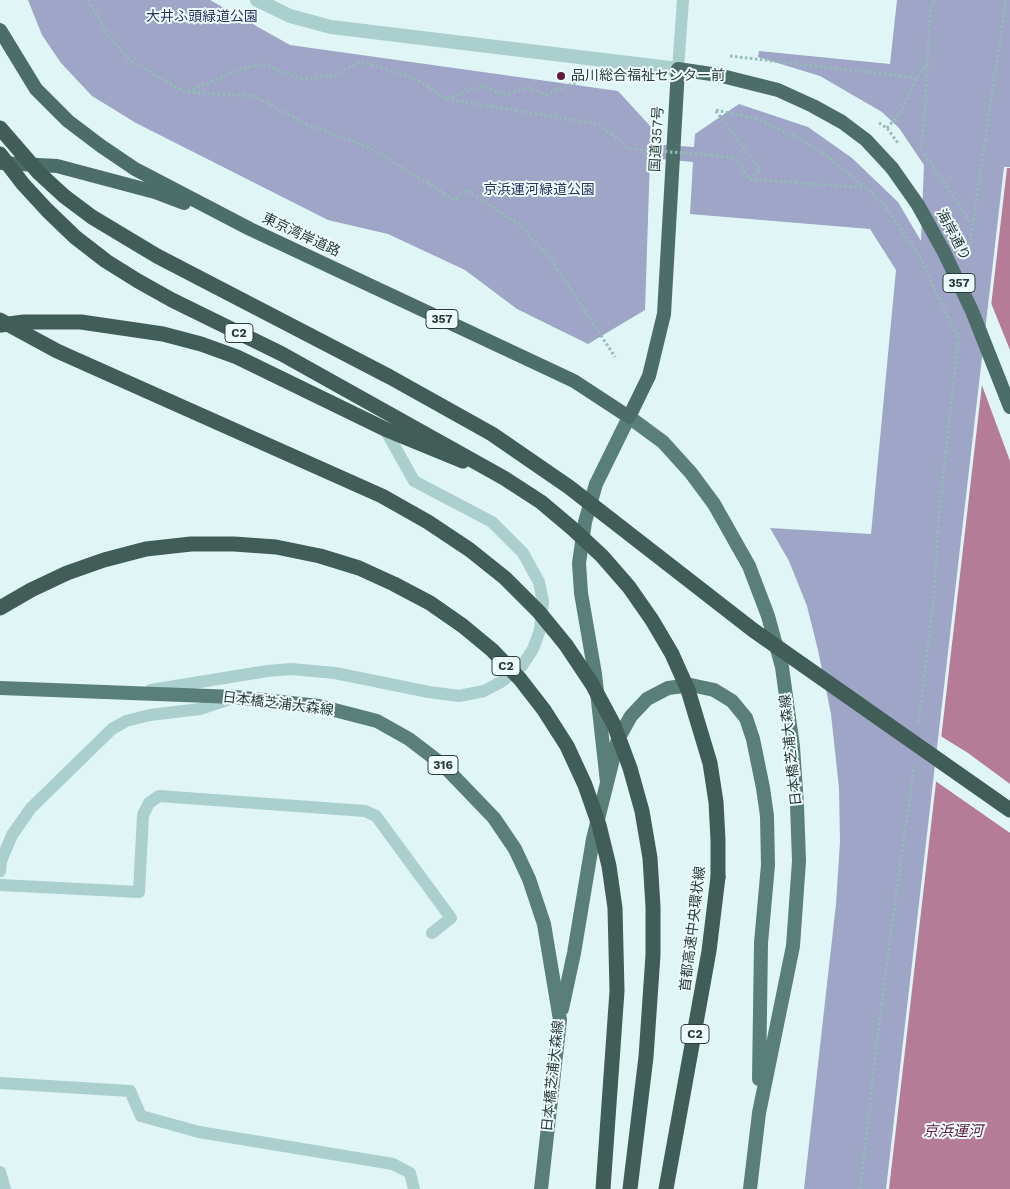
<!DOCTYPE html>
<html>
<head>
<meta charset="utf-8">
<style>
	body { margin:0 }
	canvas { display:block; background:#e0f5f5 }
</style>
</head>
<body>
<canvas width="1010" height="1189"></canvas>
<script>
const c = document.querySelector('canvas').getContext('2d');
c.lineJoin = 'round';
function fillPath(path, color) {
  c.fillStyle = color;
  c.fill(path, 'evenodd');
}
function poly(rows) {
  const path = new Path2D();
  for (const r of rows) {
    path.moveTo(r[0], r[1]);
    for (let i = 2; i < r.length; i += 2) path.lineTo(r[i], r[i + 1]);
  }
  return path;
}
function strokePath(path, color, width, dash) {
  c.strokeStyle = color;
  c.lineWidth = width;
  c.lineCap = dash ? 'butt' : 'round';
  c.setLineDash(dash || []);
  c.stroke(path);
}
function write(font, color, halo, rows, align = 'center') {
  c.font = font + ' "Work Sans","Noto Sans JP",sans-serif';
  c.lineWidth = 4;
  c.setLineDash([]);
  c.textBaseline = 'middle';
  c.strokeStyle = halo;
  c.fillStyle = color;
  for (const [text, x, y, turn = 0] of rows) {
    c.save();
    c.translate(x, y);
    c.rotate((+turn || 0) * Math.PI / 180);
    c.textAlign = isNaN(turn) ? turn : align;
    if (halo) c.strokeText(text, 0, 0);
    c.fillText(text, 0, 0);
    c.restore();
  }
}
fillPath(poly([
	[28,0,210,0,290,45,618,91,651,127,651,144,694,147,695,134,739,104,808,127,852,158,898,202,921,241,924,165,899,128,882,112,820,76,758,57,759,51,890,64,897,0,1010,0,1010,167,1004,167,886,1189,804,1189,836,904,840,842,839,788,831,714,818,650,807,606,789,561,770,528,871,534,896,270,870,229,690,214,693,162,650,158,645,310,588,344,517,309,465,270,388,234,328,220,136,123,92,96,61,63,42,35]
]), '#9ea5c6');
fillPath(poly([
	[1007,168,1010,168,1010,1189,889,1189]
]), '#b57c97');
fillPath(poly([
	[989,298,1010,350,1010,461,980,380],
	[939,735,968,753,1010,784,1010,833,934,780]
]), '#e0f5f5');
strokePath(poly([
	[88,0,107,33,129,60,185,92,254,96,308,125,368,147,455,200,466,190,519,224,551,259,615,357],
	[934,0,930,13,924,126,921,149,971,223],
	[730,56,917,78,928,64],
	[188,91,245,68,263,64,301,79,335,75,361,61,416,79,446,99,482,86,506,95,528,87,545,95,577,82],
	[446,99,598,124,630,149],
	[716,110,757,119,799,138,827,156,866,188],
	[716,111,760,170,749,179],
	[879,123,887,128,898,143],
	[887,128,901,112,917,78],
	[711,155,735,158,749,179,867,188,885,206,919,255,958,339],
	[968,255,1006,0],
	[919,722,934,595,939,513,959,333],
	[860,1189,883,992,914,766]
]), '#94bbb8', 3, [2.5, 2.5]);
strokePath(poly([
	[678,69,683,0],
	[151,690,267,671,291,669,335,673,429,692,459,696,484,691,501,682,522,666,533,649,540,630,543,602,539,582,523,553,492,522,414,481,385,429],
	[0,871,1,861,12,835,31,808,112,729,126,721,150,715,200,709,233,698],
	[0,885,139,892,143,815,149,803,159,796,365,811,376,816,451,918,432,933],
	[0,1083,130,1091,141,1116,199,1132,393,1164,410,1173,414,1189],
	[0,1172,5,1189]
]), '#aacfcd', 12);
strokePath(poly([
	[257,0,290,16,331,27,678,69]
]), '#aacfcd', 14);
strokePath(poly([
	[0,688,235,697,319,706,377,721,409,739,443,765,494,818,515,849,529,879,544,924,560,1020,541,1189],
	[607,782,595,674,581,593,579,563,585,522,596,484,629,417,663,442,691,473,714,504,749,566,768,616,782,667,793,747,797,805,799,861,793,946,759,1113,750,1189],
	[562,1009,574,953,593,839,618,739,631,716,647,699,668,688,691,685,714,690,732,701,746,718,753,739,763,788,767,816,768,865,761,943,759,1079]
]), '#5a7f78', 14);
strokePath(poly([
	[0,30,36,89,68,121,101,146,135,169,250,229,574,381,629,417,649,376,664,314,678,69,718,75,778,90,813,106,842,122,866,140,892,168],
	[0,163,57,166,155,192,184,203]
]), '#4d6e68', 14);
strokePath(poly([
	[1,325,24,322,81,322,163,334,201,344,237,357,385,429,463,461],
	[666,1189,709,951,718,877]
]), '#405d58', 15);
strokePath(poly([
	[630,149,711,155]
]), '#94bbb8', 3, [2.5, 2.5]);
strokePath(poly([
	[892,168,918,205,944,252,972,311,1010,407]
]), '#4d6e68', 14);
strokePath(poly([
	[0,128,39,173,64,196,92,217,157,256,390,377,492,434,569,487,753,630,1010,810],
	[0,154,23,184,47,210,75,237,106,261,138,281,172,300,282,354,504,478,541,502,573,529,602,556,629,587,652,620,672,654,688,690,710,763,716,802,718,840,718,877],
	[0,320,57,351,382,496,428,522,470,550,505,578,539,612,566,645,592,684,614,725,630,768,642,811,650,858,653,907,653,955,646,1057,630,1189],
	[0,608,31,590,67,573,104,560,146,549,191,544,234,544,276,547,320,556,359,568,394,584,430,603,463,626,492,650,520,679,544,710,567,746,585,785,599,825,609,866,615,908,617,991,603,1189]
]), '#405d58', 15);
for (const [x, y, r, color] of [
	[561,76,5,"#621b3b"]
]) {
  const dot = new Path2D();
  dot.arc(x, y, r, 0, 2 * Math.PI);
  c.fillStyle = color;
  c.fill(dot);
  strokePath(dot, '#edfbfc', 2);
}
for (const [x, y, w] of [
	[959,283,32],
	[442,319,32],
	[239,333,28],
	[506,666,28],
	[443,765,30],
	[695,1034,28]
]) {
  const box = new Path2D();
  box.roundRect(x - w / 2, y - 9.5, w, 19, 4);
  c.fillStyle = '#edfbfc';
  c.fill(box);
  strokePath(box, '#2a3c38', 1);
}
write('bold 12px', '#2a3c38', null, [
	["357",959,283],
	["357",442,319],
	["C2",239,333],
	["C2",506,666],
	["316",443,765],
	["C2",695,1034]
]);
write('14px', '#2b335d', '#edfbfc', [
	["大井ふ頭緑道公園",202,17],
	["京浜運河緑道公園",539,190]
]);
write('14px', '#2a3c38', '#edfbfc', [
	["品川総合福祉センター前",571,76]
], 'left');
write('14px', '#2a3c38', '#edfbfc', [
	["国道357号",657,139,-87],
	["東京湾岸道路",301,235,25],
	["海岸通り",953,235,62],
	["日本橋芝浦大森線",278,704,7],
	["日本橋芝浦大森線",791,750,-96],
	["首都高速中央環状線",693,929,-83],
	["日本橋芝浦大森線",553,1076,-84]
]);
write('italic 15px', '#621b3b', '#edfbfc', [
	["京浜運河",953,1132]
]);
</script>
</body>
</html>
